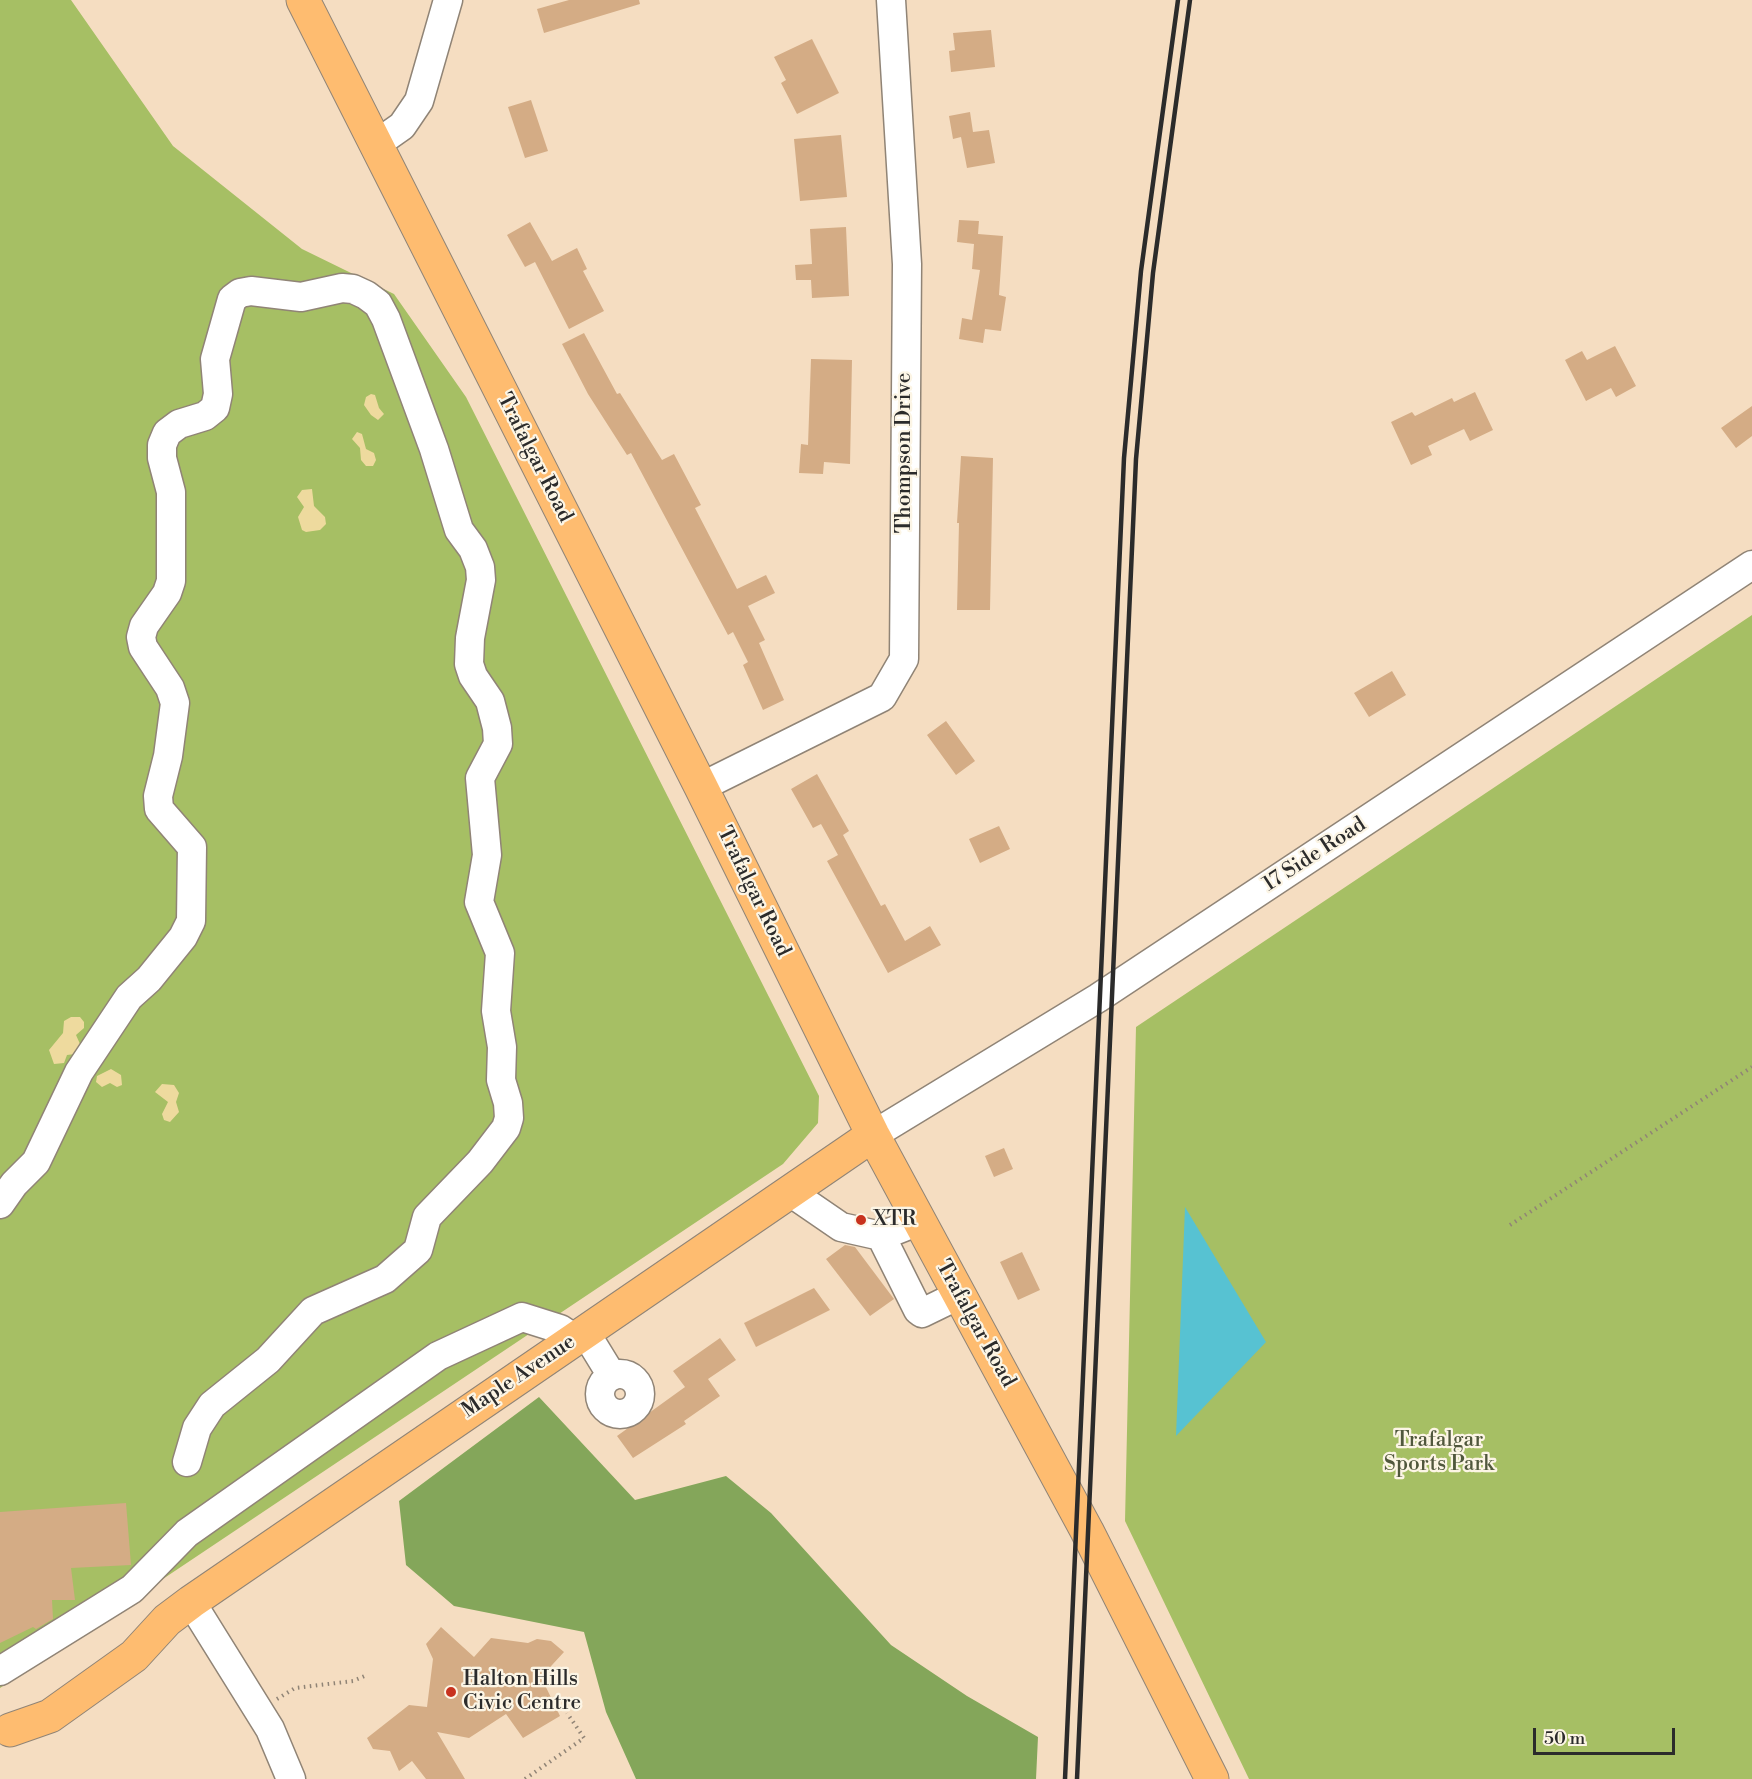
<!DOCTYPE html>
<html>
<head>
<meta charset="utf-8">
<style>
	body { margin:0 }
	#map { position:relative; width:1752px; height:1779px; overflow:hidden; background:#f5ddc1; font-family:"Libre Bodoni",serif }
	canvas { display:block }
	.scale { position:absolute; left:1533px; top:1728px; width:142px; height:27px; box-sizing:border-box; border:3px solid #2b2b2b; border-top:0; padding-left:8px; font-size:18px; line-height:21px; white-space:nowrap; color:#2b2b2b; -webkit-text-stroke:4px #fcf5e5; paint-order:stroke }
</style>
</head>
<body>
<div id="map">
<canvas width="1752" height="1779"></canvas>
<div class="scale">50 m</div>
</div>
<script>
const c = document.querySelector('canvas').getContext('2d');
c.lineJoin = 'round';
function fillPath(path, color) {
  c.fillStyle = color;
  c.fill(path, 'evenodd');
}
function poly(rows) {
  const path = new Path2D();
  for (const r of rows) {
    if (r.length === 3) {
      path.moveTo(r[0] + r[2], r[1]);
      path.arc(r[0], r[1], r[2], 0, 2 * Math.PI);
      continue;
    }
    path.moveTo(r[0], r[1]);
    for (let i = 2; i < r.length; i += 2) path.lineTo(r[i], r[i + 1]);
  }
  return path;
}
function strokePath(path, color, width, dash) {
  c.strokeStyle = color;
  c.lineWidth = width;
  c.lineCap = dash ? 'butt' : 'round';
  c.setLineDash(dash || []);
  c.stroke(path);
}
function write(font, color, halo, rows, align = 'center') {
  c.font = font + ' "Libre Bodoni",serif';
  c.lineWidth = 4.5;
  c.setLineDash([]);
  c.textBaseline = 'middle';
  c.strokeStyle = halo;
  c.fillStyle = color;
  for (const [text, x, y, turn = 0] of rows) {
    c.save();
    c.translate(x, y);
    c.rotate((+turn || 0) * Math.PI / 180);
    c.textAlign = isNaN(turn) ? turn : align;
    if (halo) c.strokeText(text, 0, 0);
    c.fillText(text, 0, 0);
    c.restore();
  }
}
fillPath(poly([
	[0,0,71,0,173,146,302,249,394,294,466,397,819,1096,818,1123,783,1164,0,1688],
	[1752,615,1752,1779,1249,1779,1125,1521,1136,1027]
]), '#a6bf64');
fillPath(poly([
	[539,1397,635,1500,726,1476,771,1513,891,1645,967,1696,1038,1737,1036,1779,636,1779,606,1712,584,1632,454,1606,406,1565,399,1501]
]), '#84a65a');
fillPath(poly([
	[371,394,375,395,379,408,384,414,378,420,371,415,364,405,366,397],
	[357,432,362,434,366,449,374,453,376,460,373,466,366,466,361,460,360,448,352,439],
	[312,489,314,506,325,517,326,524,320,530,306,532,302,530,298,517,304,507,297,497,302,490],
	[71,1017,80,1017,84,1022,84,1028,76,1035,80,1044,79,1049,75,1054,67,1055,64,1063,54,1064,49,1050,63,1033,64,1021],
	[111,1069,121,1075,122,1085,117,1087,110,1083,102,1087,96,1082,97,1076],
	[162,1084,174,1085,179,1093,176,1102,179,1112,170,1122,164,1120,162,1114,168,1102,155,1092]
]), '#eeda9e');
fillPath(poly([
	[1185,1207,1266,1342,1176,1436]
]), '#57c2d2');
fillPath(poly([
	[569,0,639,0,640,4,544,33,537,9],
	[991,30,995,67,951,72,949,51,955,50,953,33],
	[812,39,839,93,797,114,781,83,786,80,774,57],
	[531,100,548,151,525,158,508,107],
	[970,112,973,132,989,130,995,163,967,168,961,137,953,139,949,116],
	[841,135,847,197,800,201,794,139],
	[959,220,979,221,978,234,1003,236,999,295,1006,297,1001,331,985,329,983,343,959,339,962,318,972,320,980,270,972,269,974,244,957,242],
	[530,222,552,261,577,248,587,269,583,271,604,311,569,329,535,262,525,267,507,235],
	[846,227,849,296,812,298,811,280,796,280,795,265,812,264,810,229],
	[584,333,617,394,620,393,662,460,674,454,701,505,695,508,737,589,766,575,775,593,748,606,765,640,759,643,784,700,763,710,743,665,748,662,733,632,728,635,631,453,627,455,588,394,562,344],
	[1615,346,1636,386,1616,397,1611,388,1586,401,1565,360,1582,351,1587,360],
	[811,359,852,360,850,464,824,462,823,474,799,473,801,444,808,445],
	[1475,392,1493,430,1470,441,1464,429,1428,446,1432,455,1411,465,1391,422,1412,412,1415,416,1452,398,1454,402],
	[1752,406,1752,436,1736,448,1721,428],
	[961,456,993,458,990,610,957,610,959,523,957,523],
	[1392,671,1406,695,1369,717,1354,693],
	[946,721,975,761,956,775,927,735],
	[817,774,849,831,843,835,881,906,885,904,905,941,930,926,941,945,888,973,827,861,838,855,821,824,813,828,791,789],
	[999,826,1010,849,980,863,969,839],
	[1004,1148,1013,1169,994,1177,985,1156],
	[845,1245,855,1247,894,1299,870,1316,826,1259],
	[1022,1252,1040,1290,1018,1300,1000,1262],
	[814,1288,830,1310,756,1347,744,1323],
	[720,1338,736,1360,708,1379,720,1396,684,1421,686,1424,633,1458,617,1436,685,1387,673,1371],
	[126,1503,131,1565,71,1568,75,1600,52,1600,53,1619,36,1629,33,1627,0,1643,0,1512],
	[441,1627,474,1657,491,1638,528,1643,537,1639,551,1641,564,1652,541,1677,560,1716,523,1738,506,1714,469,1738,437,1732,465,1779,426,1779,412,1761,399,1771,390,1751,373,1749,367,1738,409,1705,427,1707,433,1659,426,1644]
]), '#d4ac85');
const minor = poly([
	[375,145,402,126,419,101,448,0],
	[701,787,882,697,904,659,907,264,891,0],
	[873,1135,1098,998,1752,565],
	[790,1192,841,1227,881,1236,919,1221],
	[0,1204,14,1184,36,1162,79,1072,129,997,149,979,183,937,191,921,192,847,159,809,158,796,168,756,175,703,170,688,143,647,141,637,144,626,167,593,171,581,171,492,162,458,162,445,167,433,179,424,205,416,215,408,218,394,215,359,232,299,240,293,251,291,301,297,342,288,353,289,366,295,378,304,386,319,434,449,459,530,473,549,480,567,481,580,470,638,469,664,473,676,490,701,497,728,498,744,480,778,487,855,479,902,500,953,496,1011,502,1047,501,1080,508,1103,509,1118,506,1128,480,1162,427,1217,418,1250,385,1279,313,1311,268,1360,212,1405,197,1428,187,1462],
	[881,1236,918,1310,922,1313,959,1295],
	[585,1332,612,1376],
	[620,1394,20],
	[191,1602,270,1729,291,1779],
	[0,1671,132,1589,187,1533,438,1356,522,1317,560,1329,575,1339]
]);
const major = poly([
	[303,0,701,787,873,1135,1087,1531,1212,1779],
	[10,1730,50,1716,134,1656,167,1620,191,1602,873,1135]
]);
strokePath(minor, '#908476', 31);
strokePath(major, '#908476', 35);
strokePath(poly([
	[1510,1225,1752,1067],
	[277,1699,295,1688,353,1681,367,1675],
	[525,1779,584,1738,567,1713]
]), '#908476', 4, [1.5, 4.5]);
strokePath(minor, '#fff', 28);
strokePath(major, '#febc70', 33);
strokePath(poly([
	[1065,1779,1124,458,1141,271,1178,0],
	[1077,1779,1136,459,1153,273,1190,0]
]), '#2b2b2b', 4.5);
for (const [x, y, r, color] of [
	[861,1220,6,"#c8321e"],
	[451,1692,6,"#c8321e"]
]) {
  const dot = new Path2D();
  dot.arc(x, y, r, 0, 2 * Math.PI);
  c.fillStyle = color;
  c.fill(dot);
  strokePath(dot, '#fcf5e5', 2);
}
write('21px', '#2b2b2b', '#fcf5e5', [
	["Thompson Drive",905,453,-90],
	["Trafalgar Road",534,458,63],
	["17 Side Road",1315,855,-33],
	["Trafalgar Road",753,892,64],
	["Trafalgar Road",975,1324,61],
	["Maple Avenue",519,1377,-34]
]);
write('21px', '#2b2b2b', '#fcf5e5', [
	["XTR",873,1220],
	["Halton Hills",463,1680],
	["Civic Centre",463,1704]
], 'left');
write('21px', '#50573c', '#fcf5e5', [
	["Trafalgar",1439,1441],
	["Sports Park",1439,1465]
]);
</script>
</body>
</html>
